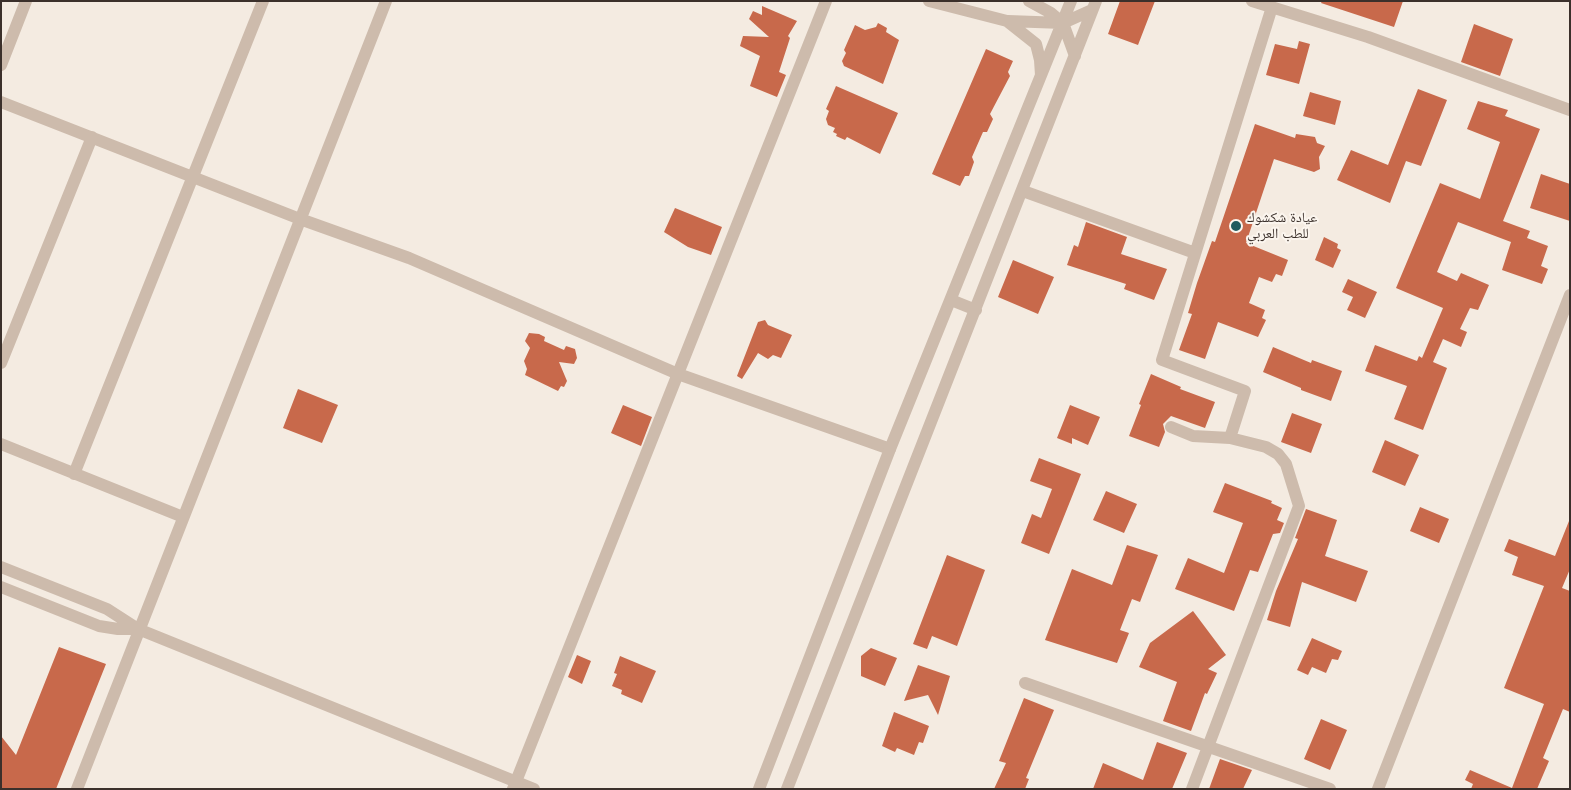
<!DOCTYPE html>
<html>
<head>
<meta charset="utf-8">
<style>
	body { margin:0 }
	#map { position:relative; width:1571px; height:790px; overflow:hidden; background:#f4ebe1; font-family:Inter,sans-serif }
	canvas { display:block }
	.frame { position:absolute; inset:0; border:2px solid #3b302b; pointer-events:none }
</style>
</head>
<body>
<div id="map">
<canvas width="1571" height="790"></canvas>
<div class="frame"></div>
</div>
<script>
const c = document.querySelector('canvas').getContext('2d');
c.lineJoin = 'round';
function fillPath(path, color) {
  c.fillStyle = color;
  c.fill(path, 'evenodd');
}
function poly(rows) {
  const path = new Path2D();
  for (const r of rows) {
    path.moveTo(r[0], r[1]);
    for (let i = 2; i < r.length; i += 2) path.lineTo(r[i], r[i + 1]);
  }
  return path;
}
function strokePath(path, color, width, dash) {
  c.strokeStyle = color;
  c.lineWidth = width;
  c.lineCap = dash ? 'butt' : 'round';
  c.setLineDash(dash || []);
  c.stroke(path);
}
function write(font, color, halo, rows, align = 'center') {
  c.font = font + ' Inter,"Noto Naskh Arabic",sans-serif';
  c.lineWidth = 4;
  c.setLineDash([]);
  c.textBaseline = 'middle';
  c.strokeStyle = halo;
  c.fillStyle = color;
  for (const [text, x, y, turn = 0] of rows) {
    c.save();
    c.translate(x, y);
    c.rotate((+turn || 0) * Math.PI / 180);
    c.textAlign = isNaN(turn) ? turn : align;
    if (halo) c.strokeText(text, 0, 0);
    c.fillText(text, 0, 0);
    c.restore();
  }
}
fillPath(poly([
	[1120,1,1155,1,1138,45,1108,34],
	[1322,1,1403,1,1394,27,1321,3],
	[762,6,797,21,788,36,790,38,779,72,786,75,777,97,750,86,760,56,740,46,743,36,769,37,749,19,753,11,762,15],
	[878,23,887,28,886,32,899,40,883,84,844,66,842,61,846,53,844,50,855,25,865,30,876,27],
	[1474,24,1513,39,1500,76,1461,62],
	[1299,41,1310,44,1299,84,1266,75,1275,44,1297,49],
	[986,49,1013,61,1008,72,1010,76,990,114,993,119,987,132,983,132,972,157,974,162,969,176,965,176,960,186,932,174],
	[836,86,898,113,880,154,847,137,845,140,836,136,837,134,833,132,835,128,828,125,826,119,829,111,826,109],
	[1418,89,1447,100,1421,166,1406,161,1390,203,1337,180,1351,150,1388,165],
	[1310,92,1341,101,1335,125,1303,116],
	[1478,101,1508,110,1505,116,1540,129,1503,221,1530,231,1527,238,1548,246,1541,266,1548,269,1542,284,1502,270,1511,242,1458,222,1437,272,1457,281,1461,273,1489,285,1478,310,1470,308,1460,329,1467,332,1461,347,1443,339,1433,362,1447,368,1423,430,1394,419,1407,386,1365,371,1375,345,1417,361,1419,356,1422,358,1443,308,1396,288,1440,183,1480,199,1500,142,1467,129],
	[1255,124,1295,138,1296,134,1315,137,1317,143,1325,146,1319,157,1320,169,1314,172,1274,159,1246,243,1288,260,1282,276,1276,274,1272,282,1259,277,1249,303,1265,310,1262,318,1266,320,1258,337,1218,322,1205,359,1179,350,1192,314,1188,313,1197,283,1212,241,1215,242],
	[1541,174,1570,184,1570,221,1530,208],
	[675,208,722,227,711,255,688,247,664,232],
	[1086,222,1127,237,1121,254,1167,269,1154,300,1124,289,1126,284,1067,265,1074,245,1078,247],
	[1324,237,1338,244,1337,248,1341,250,1333,268,1315,260],
	[1013,260,1054,277,1038,314,998,297],
	[1348,279,1377,292,1365,318,1347,310,1353,297,1342,292],
	[765,320,768,325,792,335,781,358,773,355,768,359,758,353,742,379,737,376,758,322],
	[529,333,539,334,545,337,544,341,564,350,566,346,575,349,577,358,574,364,559,362,567,381,564,387,561,386,558,391,525,375,527,369,524,361,530,348,525,341],
	[1273,347,1311,363,1312,360,1342,371,1331,401,1301,390,1301,388,1263,372],
	[1151,374,1181,387,1180,389,1215,402,1205,428,1171,416,1163,424,1165,432,1159,447,1129,436,1141,405,1139,404],
	[298,389,338,405,322,443,283,428],
	[623,405,652,417,641,446,611,433],
	[1070,405,1100,417,1088,445,1072,438,1072,444,1057,438],
	[1292,413,1322,424,1311,453,1281,442],
	[1385,440,1419,455,1405,486,1372,472],
	[1039,458,1081,474,1049,554,1021,543,1032,514,1041,518,1052,489,1030,481],
	[1225,483,1272,501,1271,503,1282,508,1277,520,1284,523,1280,533,1273,534,1258,572,1250,570,1234,611,1175,589,1188,558,1224,573,1243,523,1213,512],
	[1106,491,1137,504,1124,533,1093,520],
	[1420,507,1449,519,1439,543,1410,531],
	[1306,509,1337,520,1325,556,1368,571,1356,602,1302,582,1290,627,1267,620,1276,591,1298,539,1295,538],
	[1569,521,1570,569,1562,588,1570,591,1570,712,1563,709,1543,758,1549,761,1537,789,1471,789,1473,784,1465,780,1470,770,1512,788,1544,704,1504,688,1544,586,1512,575,1518,557,1504,551,1509,539,1555,556],
	[1127,545,1158,555,1140,602,1132,599,1120,630,1129,633,1117,663,1045,640,1072,569,1112,585],
	[947,555,985,570,957,646,932,636,927,649,913,644],
	[1193,611,1226,655,1208,669,1217,673,1207,694,1205,693,1191,731,1163,721,1177,682,1139,667,1150,643],
	[1312,638,1342,651,1338,660,1332,659,1326,673,1312,667,1308,675,1297,670],
	[59,647,106,664,56,789,1,789,1,736,16,755],
	[871,648,897,658,885,686,861,676,861,656],
	[577,655,591,661,582,684,568,677],
	[620,656,656,671,642,703,621,694,622,690,612,686,617,674,614,673],
	[918,665,950,676,938,715,928,695,904,701],
	[1024,698,1054,710,1026,778,1029,779,1025,789,994,789,1006,763,999,761],
	[894,712,929,726,923,743,919,742,914,755,897,748,895,752,882,746],
	[1321,719,1347,730,1330,770,1304,759],
	[1157,742,1187,753,1172,789,1093,789,1103,763,1143,780],
	[1220,759,1252,770,1243,789,1209,789]
]), '#c8694b');
strokePath(poly([
	[1252,1,1368,37,1570,110],
	[1,65,26,1],
	[1,102,300,219,409,258,678,374,890,449],
	[1023,191,1195,253],
	[1,363,92,137],
	[1171,427,1193,436,1230,438],
	[1,444,183,517],
	[74,474,263,1],
	[1,567,107,609,138,629,534,789],
	[1,587,99,626,118,629,138,629],
	[1025,683,1330,789],
	[77,789,386,1],
	[513,789,826,1],
	[1192,789,1299,506,1286,464,1278,454,1266,447,1230,438,1245,391,1162,360,1272,7],
	[1378,789,1570,295]
]), '#cdbbac', 12);
strokePath(poly([
	[929,1,1007,21,1036,44,1040,60,1041,75],
	[1029,1,1051,13,1063,23,1075,56],
	[1008,21,1063,23,1092,10],
	[951,300,976,310],
	[759,789,890,449,1071,1],
	[787,789,1096,1]
]), '#cdbbac', 12);
for (const [x, y, r, color] of [
	[1236,226,6,"#1f5a5e"]
]) {
  const dot = new Path2D();
  dot.arc(x, y, r, 0, 2 * Math.PI);
  c.fillStyle = color;
  c.fill(dot);
  strokePath(dot, '#fbf5ee', 2);
}
write('14px', '#3b302b', '#fbf5ee', [
	["عيادة شكشوك",1247,218],
	["للطب العربي",1247,234]
], 'left');
</script>
</body>
</html>
